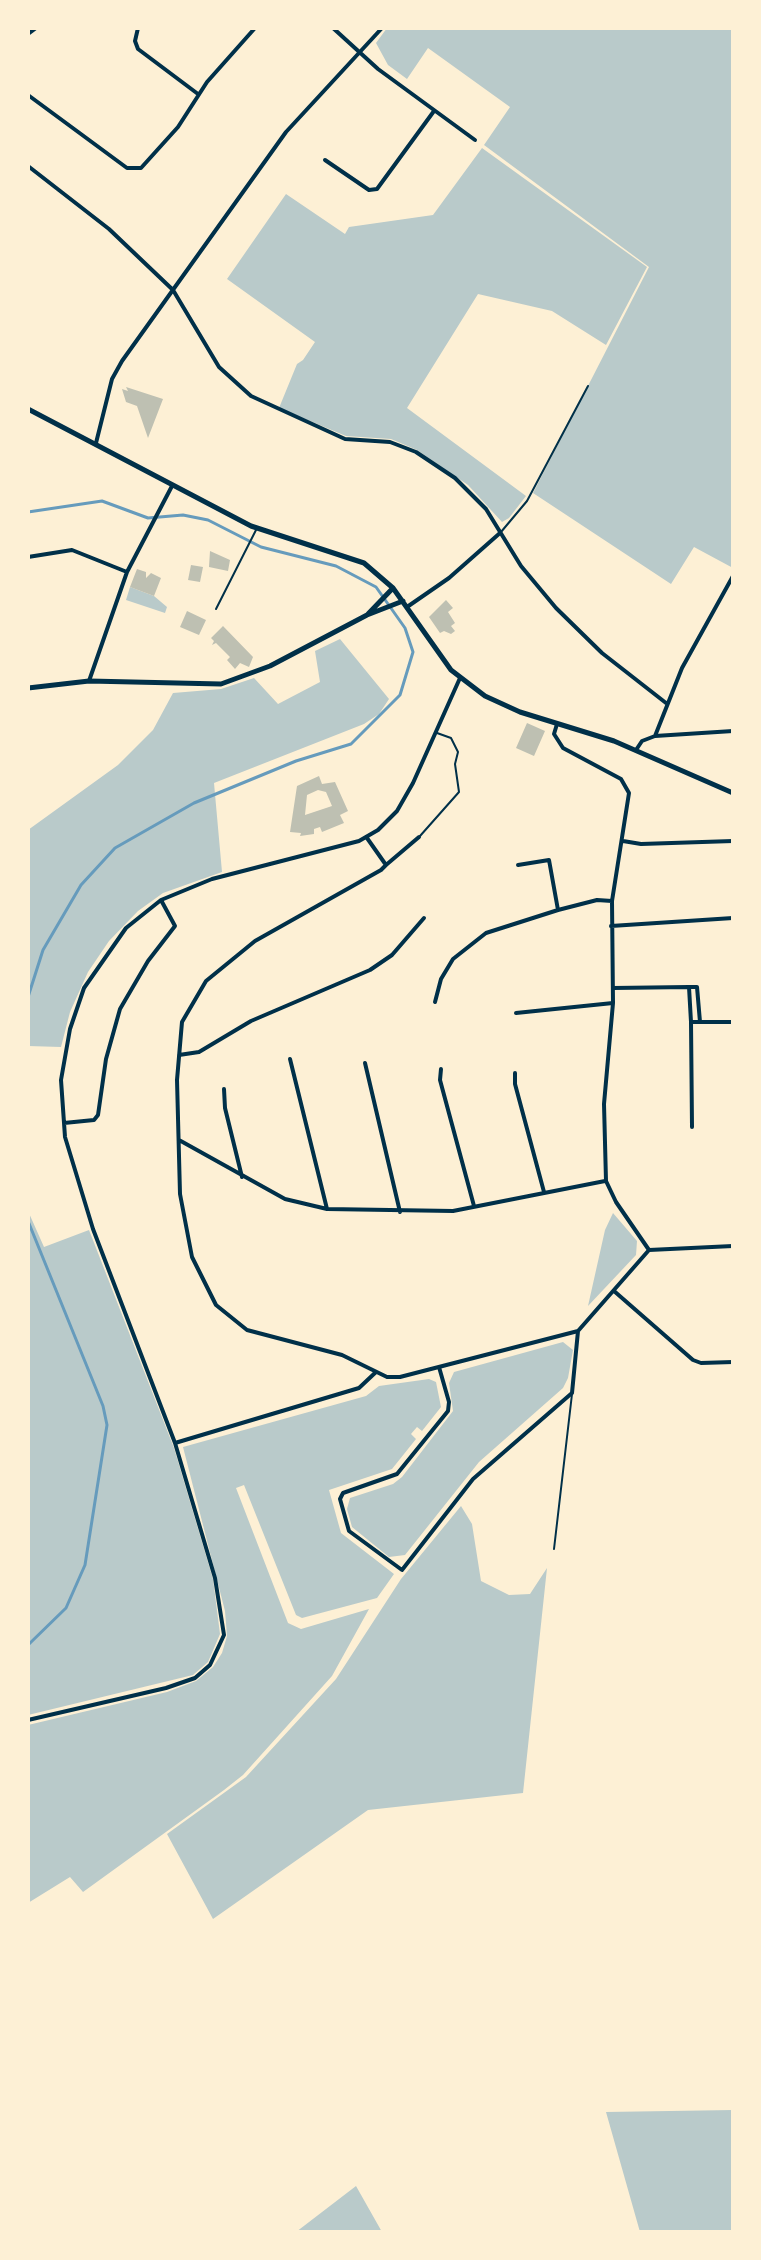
<!DOCTYPE html>
<html>
<head>
<meta charset="utf-8">
<style>
	body { margin:0 }
	#map { position:relative; width:761px; height:2260px; overflow:hidden; background:#fdf0d5; font-family:Jost,sans-serif }
	canvas { display:block }
	.frame { position:absolute; inset:0; border:30px solid #fdf0d5; pointer-events:none }
</style>
</head>
<body>
<div id="map">
<canvas width="761" height="2260"></canvas>
<div class="frame"></div>
</div>
<script>
const c = document.querySelector('canvas').getContext('2d');
c.lineJoin = 'round';
function fillPath(path, color) {
  c.fillStyle = color;
  c.fill(path, 'evenodd');
}
function poly(rows) {
  const path = new Path2D();
  for (const r of rows) {
    path.moveTo(r[0], r[1]);
    for (let i = 2; i < r.length; i += 2) path.lineTo(r[i], r[i + 1]);
  }
  return path;
}
function strokePath(path, color, width, dash) {
  c.strokeStyle = color;
  c.lineWidth = width;
  c.lineCap = dash ? 'butt' : 'round';
  c.setLineDash(dash || []);
  c.stroke(path);
}
fillPath(poly([
	[387,28,733,28,733,568,694,547,671,584,533,493,649,267,484,145,510,107,428,48,407,79,388,65,376,43],
	[482,148,647,267,606,345,552,311,478,294,407,408,526,496,509,518,502,522,468,485,417,450,391,439,346,436,279,408,297,364,303,360,315,342,227,279,286,194,345,234,349,227,433,215],
	[130,587,154,596,167,607,165,613,126,600],
	[340,639,389,699,379,714,364,724,214,783,222,872,163,893,138,911,109,941,88,972,70,1012,61,1047,28,1046,28,830,118,765,153,730,173,693,221,689,254,678,278,704,320,682,315,651],
	[28,1211,44,1247,89,1230,174,1448,213,1579,220,1634,208,1662,193,1675,28,1715],
	[613,1213,637,1241,636,1255,588,1306,605,1230],
	[563,1342,573,1350,568,1378,563,1388,479,1462,405,1555,389,1557,352,1527,347,1509,350,1498,393,1484,402,1477,453,1411,449,1383,454,1372],
	[429,1379,436,1382,441,1407,422,1431,417,1427,411,1434,416,1439,392,1469,329,1490,341,1533,394,1574,377,1598,302,1618,296,1615,244,1485,236,1488,288,1623,301,1629,369,1609,332,1676,243,1775,224,1790,83,1892,70,1877,28,1903,28,1725,167,1692,196,1681,213,1667,222,1653,227,1636,225,1611,183,1447,366,1396,379,1386],
	[461,1506,472,1524,481,1581,509,1595,530,1594,547,1568,523,1793,368,1810,213,1919,167,1834,246,1777,336,1679,401,1579],
	[733,2110,733,2232,640,2232,606,2112],
	[356,2186,382,2232,296,2232]
]), '#b9caca');
strokePath(poly([
	[28,512,102,501,148,518,183,515,208,520,261,547,336,566,376,587,405,628,413,652,400,695,351,744,296,761,194,803,115,848,81,885,43,950,28,997],
	[28,1221,103,1406,107,1425,85,1565,66,1608,28,1645]
]), '#669bbc', 3);
fillPath(poly([
	[126,387,163,399,148,438,137,406,126,402,122,389,128,391],
	[210,551,230,560,228,571,209,567],
	[191,565,203,567,200,582,188,580],
	[137,569,146,572,146,578,151,573,161,578,154,596,130,587],
	[446,600,453,608,448,612,455,623,451,626,455,631,451,634,444,631,440,633,429,617],
	[187,611,206,620,199,635,180,627],
	[223,626,253,657,249,667,240,663,235,669,227,660,230,657,216,643,212,645,214,641,211,638],
	[527,723,545,731,534,756,516,748],
	[319,776,322,784,335,782,348,811,340,815,344,823,322,832,320,827,314,829,314,834,300,836,301,833,290,832,297,786],
	[318,790,326,792,332,806,305,815,307,795]
]), '#bec0b2');
strokePath(poly([
	[501,532,527,501,588,386],
	[216,609,256,530],
	[420,836,459,792,455,764,458,752,451,738,437,733],
	[554,1549,572,1394]
]), '#003049', 2);
strokePath(poly([
	[138,28,135,41,138,49,198,94],
	[333,28,378,69,475,140],
	[28,34,36,28],
	[28,95,127,168,141,168,178,127,207,82,255,28],
	[325,160,369,190,377,189,434,111],
	[28,166,109,229,173,290,219,367,251,396,345,439,390,442,416,452,455,478,486,509,521,566,556,608,602,653,666,703],
	[96,443,112,379,122,361,286,132,382,28],
	[28,557,72,550,127,572],
	[407,607,449,578,500,533],
	[89,681,127,572,172,486],
	[557,724,554,734,563,748,621,779,629,793,612,901,613,1003,604,1104,606,1181,616,1202,649,1250],
	[655,736,682,668,733,576],
	[636,750,642,741,655,736,733,731],
	[367,838,386,865,381,870,255,941,206,981,182,1022,177,1080,180,1194,192,1257,216,1305,247,1330,342,1355,387,1377,400,1377,578,1331,649,1250],
	[623,841,641,844,733,841],
	[386,865,419,837],
	[518,865,549,860,558,910],
	[611,926,733,918],
	[689,987,697,987,700,1022],
	[613,988,689,987,691,1022,733,1022],
	[435,1002,441,979,453,959,486,933,558,910,597,900,612,901],
	[516,1013,613,1003],
	[691,1022,692,1127],
	[179,1055,199,1052,251,1021,370,970,392,955,424,918],
	[290,1059,327,1209],
	[365,1063,400,1212],
	[441,1069,440,1080,474,1206],
	[515,1073,515,1084,544,1192],
	[224,1089,225,1108,242,1177],
	[64,1123,94,1120,98,1115,106,1059,120,1009,148,961,175,926,161,900],
	[179,1140,285,1199,327,1209,453,1211,605,1181],
	[649,1250,733,1246],
	[614,1291,693,1360,701,1363,733,1362],
	[439,1367,449,1402,448,1411,397,1474,343,1493,340,1499,349,1531,402,1570,473,1479,572,1393,578,1331],
	[175,1443,359,1388,376,1372],
	[28,1720,166,1688,195,1678,210,1665,224,1635,215,1578,175,1443,93,1229,65,1137,61,1080,70,1029,84,988,126,928,161,900,212,879,359,841,378,830,397,811,413,783,460,678]
]), '#003049', 4);
strokePath(poly([
	[28,409,251,526,364,563,393,588,451,670,485,696,520,712,614,741,733,793],
	[368,614,393,588],
	[28,688,89,681,221,684,270,666,367,615,403,601]
]), '#003049', 5);
</script>
</body>
</html>
